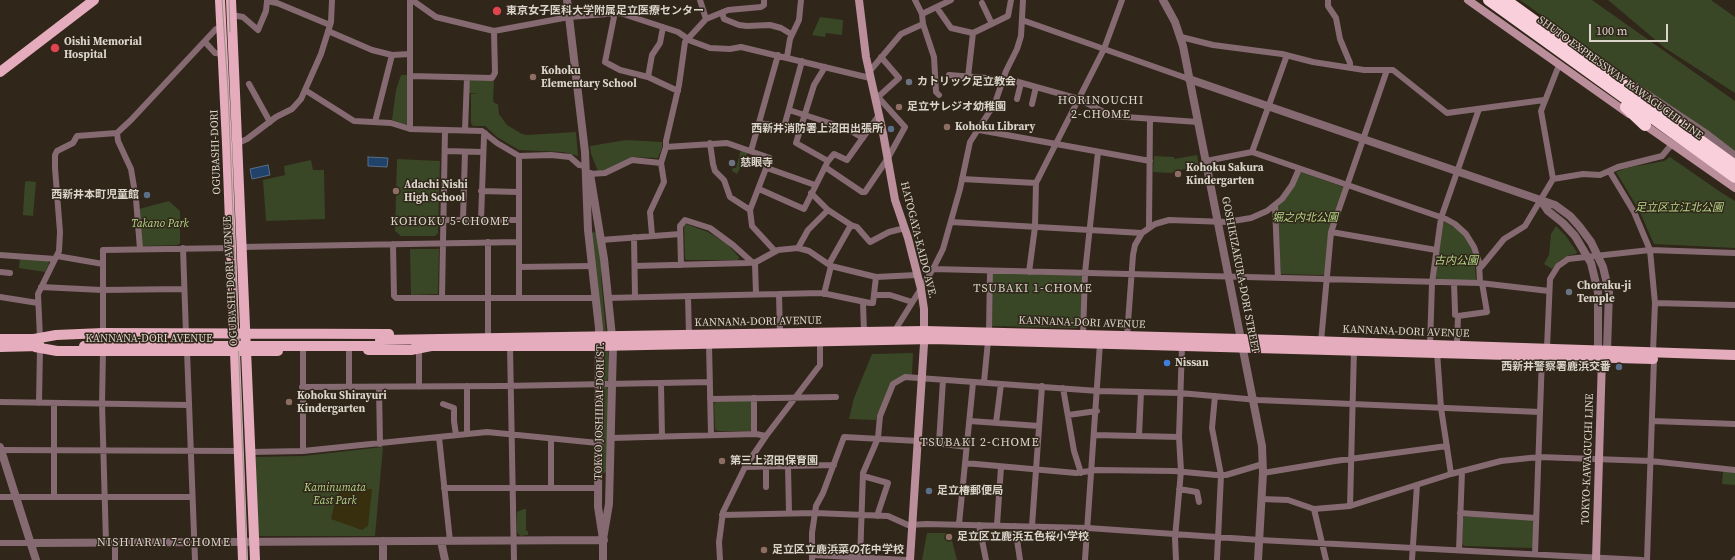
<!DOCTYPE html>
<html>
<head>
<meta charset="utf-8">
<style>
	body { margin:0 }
	#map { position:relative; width:1735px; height:560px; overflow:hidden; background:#302619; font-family:"Source Serif 4",serif }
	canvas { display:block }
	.scale { position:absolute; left:1589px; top:24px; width:79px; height:18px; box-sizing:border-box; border:2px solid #dad4cb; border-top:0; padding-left:5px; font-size:12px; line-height:14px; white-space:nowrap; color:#dad4cb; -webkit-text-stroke:3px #302619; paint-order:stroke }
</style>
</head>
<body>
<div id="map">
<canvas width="1735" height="560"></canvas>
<div class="scale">100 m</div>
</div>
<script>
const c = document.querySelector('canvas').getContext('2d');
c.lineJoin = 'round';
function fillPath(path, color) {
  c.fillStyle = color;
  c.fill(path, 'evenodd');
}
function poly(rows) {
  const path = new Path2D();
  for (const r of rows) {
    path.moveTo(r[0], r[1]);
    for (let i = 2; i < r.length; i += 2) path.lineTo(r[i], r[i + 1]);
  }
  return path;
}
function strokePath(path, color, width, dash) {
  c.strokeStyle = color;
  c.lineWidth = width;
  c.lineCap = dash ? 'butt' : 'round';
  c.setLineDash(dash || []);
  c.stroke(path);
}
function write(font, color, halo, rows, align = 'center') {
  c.font = font + ' "Source Serif 4","Noto Sans JP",serif';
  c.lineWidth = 3;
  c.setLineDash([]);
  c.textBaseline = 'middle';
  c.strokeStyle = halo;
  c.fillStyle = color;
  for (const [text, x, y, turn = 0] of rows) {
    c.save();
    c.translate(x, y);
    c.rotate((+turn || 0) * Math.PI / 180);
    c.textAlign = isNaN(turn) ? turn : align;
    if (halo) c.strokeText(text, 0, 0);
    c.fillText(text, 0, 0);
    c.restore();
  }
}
fillPath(poly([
	[1520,0,1592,0,1735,101,1735,152],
	[1608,0,1711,0,1735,17,1735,93,1665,48],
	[820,17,843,20,842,35,826,33,825,37,812,35],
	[401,75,409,75,408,123,406,125,392,120,396,90],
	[471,80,494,81,493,100,494,103,498,104,499,114,507,125,522,134,527,135,576,132,578,156,563,152,519,150,497,137,485,126,473,126,471,123,471,94,479,94,469,93,470,82],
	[626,140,662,142,662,148,658,158,631,157,605,170,598,171,591,154,590,146],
	[741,149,748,152,737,174,732,171,733,168,736,168],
	[1197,155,1199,166,1175,171,1172,173,1153,172,1154,156,1174,157,1174,159],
	[1670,157,1719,191,1735,201,1735,248,1654,244,1639,210,1616,172,1627,168,1664,161],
	[397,159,440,161,438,233,435,236,401,236,395,231],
	[311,160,313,170,324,170,325,219,266,221,263,180,285,175,284,166],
	[1301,172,1343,187,1344,189,1325,275,1281,274,1277,207,1299,174],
	[27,181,36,182,33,216,23,215,23,213,25,182],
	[169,201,180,211,180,243,178,245,143,246,142,245,139,209],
	[1445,222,1456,228,1465,237,1471,246,1474,255,1476,280,1475,281,1437,279,1435,278,1442,223],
	[686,224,708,232,727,244,739,257,738,260,687,260,685,259,684,226],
	[1556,226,1565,235,1577,252,1576,254,1569,255,1560,260,1552,269,1544,264,1549,255,1551,234],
	[594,232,597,233,601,264,601,278,606,332,602,332,592,233],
	[410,249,439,249,438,294,411,295],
	[20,259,48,261,49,264,45,272,19,268],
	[995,272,1080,275,1082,277,1081,323,1077,323,1077,328,992,326,993,275],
	[608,351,609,374,607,381,605,381,602,380,602,377,604,352],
	[913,353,912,375,892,382,877,415,876,420,849,419,854,398,872,354],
	[603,387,607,387,609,391,607,469,605,473,602,472,600,390],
	[750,400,752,402,753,428,750,431,718,431,715,429,714,404,716,402],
	[383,447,375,536,260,536,257,534,255,457,303,456],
	[1723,471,1735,472,1735,485,1722,484],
	[524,509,526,509,526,531,528,531,528,535,520,536,517,532,517,512],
	[1465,516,1532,520,1534,522,1533,548,1464,546,1462,544,1463,519],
	[927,533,950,533,957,560,922,560]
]), '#394726');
fillPath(poly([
	[350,487,360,488,367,491,368,489,372,489,368,526,362,530,331,519,336,497,341,490]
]), '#372f0e');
const water = poly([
	[368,157,388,158,387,167,368,166,368,157],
	[268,165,270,175,252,179,250,169,268,165]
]);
fillPath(water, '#21426b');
strokePath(water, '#586e88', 1);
strokePath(poly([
	[410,0,410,129],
	[412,0,436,17,494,31,569,17,620,13,678,32,691,41,710,48,730,49,741,47,870,78],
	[915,0,922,14,923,24,934,57,936,92,939,95],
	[1328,0,1328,6,1336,18,1340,39,1350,63,1350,68],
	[982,3,992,24],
	[937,8,951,28,973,33],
	[615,12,605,62,620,70,648,77,678,91],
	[722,13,724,19,739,25,747,26,770,25,781,28,791,34],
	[922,14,951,0],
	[232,15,243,17,258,30,266,11,267,1,277,3,330,25],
	[706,19,728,10,761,7,764,5,764,0],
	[1022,20,1189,79],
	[328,31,372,50,392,55,410,54],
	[1181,37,1213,45,1282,54,1313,62,1364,70,1393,70,1447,113,1544,100],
	[205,42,215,53,224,54],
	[787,57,790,39,799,20,801,0],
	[825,67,814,85,796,143,828,161],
	[869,72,901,34,923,24],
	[949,75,987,78,1002,81],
	[411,76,492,78,495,73,494,31],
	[648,77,652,55,660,43,663,27],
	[968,77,973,33,1008,16,1011,0],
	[1004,78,1079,99,1111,116,1198,122],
	[249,84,270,122],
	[305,90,354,121,391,123,410,129,482,131,497,143,519,156,551,155,570,157,579,165,586,166],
	[875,97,878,97,899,78,881,57],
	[1017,99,1021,83],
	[1032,104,1036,87],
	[789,110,845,128,863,138],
	[375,122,392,55],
	[759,123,784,127,802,61],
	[465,130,467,78],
	[979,130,1150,161],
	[117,133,118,141,131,169,136,199,140,249],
	[710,143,713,164,715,171,724,180,730,197,750,210],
	[236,144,247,139,276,117,292,109,301,99,321,54,331,22,332,0],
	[666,147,727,143,770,158,750,210,752,226,775,251],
	[445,151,483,152],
	[751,151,778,55],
	[1252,152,1446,219,1455,224,1466,234,1474,247,1479,262,1480,283],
	[1206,161,1252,152,1287,55],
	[825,167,862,192,865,192,888,158,905,127,878,97],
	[767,168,815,185],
	[1610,172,1634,212,1650,250,1655,303,1653,352],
	[590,174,605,173,632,160,661,163],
	[962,179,1036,183],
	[1553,179,1541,111,1559,65],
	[444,185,464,185],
	[759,189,804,209,828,161,834,154,847,160,879,115],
	[481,191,519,192],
	[811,193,828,210,851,225,829,264],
	[1275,206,1278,278],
	[443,220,519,220],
	[463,220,465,152],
	[481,220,484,136,485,133],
	[951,222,1142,233],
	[851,225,857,227,870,242,889,232,905,228],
	[1149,227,1150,119],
	[1331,232,1436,250],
	[652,235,650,212,664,182,661,163,666,147,666,141,679,85,685,42,706,19,700,0],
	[634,237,635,297],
	[601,240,680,234],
	[488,242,488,338],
	[393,244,394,296,396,298,596,298],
	[241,247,519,242],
	[183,248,186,334],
	[798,248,808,230,828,210],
	[0,255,55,259],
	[57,256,103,264],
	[681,265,680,226,685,220,710,228,733,245,753,263,755,264,756,294],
	[635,266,747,263,756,262,778,250,798,248,809,251,831,266,876,277,917,275],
	[519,267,593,266],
	[1479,267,1481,267,1504,239,1525,226,1553,179,1583,174,1600,175,1618,167,1662,156,1672,144],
	[933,269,943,249,960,189,970,142,995,103,1006,71,1017,49,1021,36,1023,0],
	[0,272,10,273],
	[1029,272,1035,227,1036,183,1104,49,1122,0],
	[1454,283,1455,310,1455,315,1458,316],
	[41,287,102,290,184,289],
	[779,294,780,334],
	[824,294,831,266],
	[875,295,890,295,912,302],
	[688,296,689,336],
	[0,297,38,303],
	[442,298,445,130],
	[519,298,519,156],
	[607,298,822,293,870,303,873,303,876,277],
	[863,303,864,332],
	[1655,303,1735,305],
	[896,331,897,327,933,269,1480,283,1549,291],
	[989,332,990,271],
	[103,333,103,250,232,248],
	[1083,335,1085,273,1098,152],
	[1127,336,1133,255,1135,245,1142,233,1155,224,1169,220,1227,222,1251,218,1267,211,1282,199,1292,185,1299,169],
	[40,338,38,294,59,251,60,232,55,168,55,155,57,151,73,143,77,136,117,133,131,120,216,29,222,27],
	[1321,342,1331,232,1387,70],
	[709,344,711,435],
	[1430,345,1432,283,1441,218,1479,109],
	[1457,345,1458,316,1487,312,1482,283],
	[510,346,514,560],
	[1547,348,1550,279,1558,266,1568,259,1650,250,1735,253],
	[419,349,419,387],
	[103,351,102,404,106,542],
	[187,351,195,560],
	[303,351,303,451],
	[349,351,349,386],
	[1437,352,1441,408,1451,474],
	[984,382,988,341],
	[661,383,662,437],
	[467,386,467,434],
	[302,387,504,386,710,382],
	[379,387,380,444],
	[1063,388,1074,451,1081,473],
	[1215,396,1212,428,1221,475,1217,560],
	[754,398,754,434],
	[710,399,836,397],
	[0,402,188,405],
	[39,403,40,348],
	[443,404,454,408,454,421,456,435],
	[1068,415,1097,411],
	[970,421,1039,426],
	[1652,421,1735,424],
	[996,423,1001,384],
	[1095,435,1179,437],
	[1139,436,1141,392],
	[439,437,450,541],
	[611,438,756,434,766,436],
	[551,439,551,488],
	[939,443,943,380],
	[1,450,240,451],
	[250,452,303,451,487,432,598,443],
	[965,463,1076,473,1097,470,1174,471,1216,475,1226,475,1263,464],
	[766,466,766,487],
	[788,466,789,513],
	[745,467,834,465],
	[1263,473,1335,461,1447,446],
	[863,476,888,483,877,516],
	[444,488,598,488],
	[1179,489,1197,492,1199,502],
	[0,497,192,497],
	[54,497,54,404],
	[1262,499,1288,500,1314,509,1350,506,1451,474,1501,461,1539,457,1650,461,1735,470],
	[1350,506,1354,350],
	[1314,509,1326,560],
	[1460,513,1536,518],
	[722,515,815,513,888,516,908,525,927,524,1088,528,1260,540,1642,560],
	[959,524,973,383],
	[979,525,986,560],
	[997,525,1001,467],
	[1015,526,1020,560],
	[1032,526,1042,386],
	[115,542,115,560],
	[0,543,31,543],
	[1459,550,1462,472],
	[1535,554,1542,356],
	[813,555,907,560],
	[720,560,719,542,723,512,745,467,766,436,820,365,820,341],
	[812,560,812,533,816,506,823,493,844,437,918,441,967,447],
	[860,560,863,473,878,438,880,416,893,384,905,377,1098,391,1180,393,1258,400,1540,412],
	[1085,560,1100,343],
	[1176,560,1175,538,1181,471,1179,437,1182,346],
	[1412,560,1417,485],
	[1647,560,1654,359],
	[1734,560,1735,559]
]), '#856a72', 6);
strokePath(poly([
	[567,0,585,152,588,230,599,328,598,507,603,539],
	[1163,0,1175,22,1183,46,1262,446,1263,473,1258,560],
	[1189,79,1555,205,1570,216,1579,226,1591,242,1603,267,1609,292,1607,351],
	[1627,81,1705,133,1735,156],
	[590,174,604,259,613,346,609,504,603,539,603,560],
	[1542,202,1548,211,1563,223,1575,236,1591,263,1598,292,1598,351],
	[0,447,36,560],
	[383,541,383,560],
	[441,541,445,560],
	[31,543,604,540]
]), '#856a72', 8);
strokePath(poly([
	[859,0,866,57,883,133,895,200,908,238,921,289,924,309,924,344,910,560],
	[1468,0,1629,114],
	[1642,123,1735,188],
	[1596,560,1602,358,1605,353]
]), '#ba8f9b', 8);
strokePath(poly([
	[220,0,227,144,243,560],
	[231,0,255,560],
	[0,72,94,0],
	[0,339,40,339],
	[34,339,56,335,103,333,389,334],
	[380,340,924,331,1281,340,1735,355],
	[425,346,598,346,932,339,1653,359],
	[0,347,40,346],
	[35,347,57,351,278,351],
	[368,350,411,350,431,346]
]), '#e4acbc', 10);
strokePath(poly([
	[1489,0,1735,177],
	[1626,107,1645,125]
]), '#f8cfda', 12);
strokePath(poly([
	[222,0,228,90,247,560],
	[229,0,230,32]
]), '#9a9288', 1);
strokePath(poly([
	[84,346,380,346]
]), '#e4acbc', 10);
strokePath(poly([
	[1505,0,1735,166]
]), '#f8cfda', 12);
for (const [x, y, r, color] of [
	[497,11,5,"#e0444e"],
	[55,48,5,"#e0444e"],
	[533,77,4,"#8d6e63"],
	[909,82,4,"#6b7280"],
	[899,107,4,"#8d6e63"],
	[947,127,4,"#8d6e63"],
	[891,129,4,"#5c6f8a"],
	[732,163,4,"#6b7280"],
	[1178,174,4,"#8d6e63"],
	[396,191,4,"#8d6e63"],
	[147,195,4,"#5c6f8a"],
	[1569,292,4,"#6b7280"],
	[1167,363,4,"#3f7fe0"],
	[1619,367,4,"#5c6f8a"],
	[289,402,4,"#8d6e63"],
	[722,461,4,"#8d6e63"],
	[929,491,4,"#5c6f8a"],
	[949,537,4,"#8d6e63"],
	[764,550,4,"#8d6e63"]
]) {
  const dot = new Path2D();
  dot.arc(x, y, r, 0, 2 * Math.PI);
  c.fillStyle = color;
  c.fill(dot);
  strokePath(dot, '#302619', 1.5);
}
write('bold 11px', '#dad4cb', '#302619', [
	["東京女子医科大学附属足立医療センター",506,11],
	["Oishi Memorial",64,42],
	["Hospital",64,55],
	["Kohoku",541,71],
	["Elementary School",541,84],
	["カトリック足立教会",917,82],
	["足立サレジオ幼稚園",907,107],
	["Kohoku Library",955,127],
	["西新井消防署上沼田出張所",883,129,"right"],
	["慈眼寺",740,163],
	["Kohoku Sakura",1186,168],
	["Kindergarten",1186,181],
	["Adachi Nishi",404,185],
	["High School",404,198],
	["西新井本町児童館",139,195,"right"],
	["Choraku-ji",1577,286],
	["Temple",1577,299],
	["Nissan",1175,363],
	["西新井警察署鹿浜交番",1611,367,"right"],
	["Kohoku Shirayuri",297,396],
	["Kindergarten",297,409],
	["第三上沼田保育園",730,461],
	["足立椿郵便局",937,491],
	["足立区立鹿浜五色桜小学校",957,537],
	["足立区立鹿浜菜の花中学校",772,550]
], 'left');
write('11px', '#dad4cb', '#302619', [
	["SHUTO EXPRESSWAY KAWAGUCHI LINE",1620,78,36],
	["OGUBASHI-DORI",216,152,-92],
	["HATOGAYA-KAIDO AVE.",918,240,76],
	["GOSHIKIZAKURA-DORI STREET",1240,275,79],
	["OGUBASHI-DORI AVENUE",231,281,-93],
	["KANNANA-DORI AVENUE",758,322,-1],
	["KANNANA-DORI AVENUE",1082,323,2],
	["KANNANA-DORI AVENUE",1406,332,2],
	["KANNANA-DORI AVENUE",149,339],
	["TOKYO JOSHIIDAI-DORI ST.",600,411,-89],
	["TOKYO-KAWAGUCHI LINE",1588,459,-88]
]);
write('italic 11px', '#b6d788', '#302619', [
	["足立区立江北公園",1679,208],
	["堀之内北公園",1305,218],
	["Takano Park",160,224],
	["古内公園",1456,261],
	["Kaminumata",335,488],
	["East Park",335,501]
]);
c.letterSpacing = '1px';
write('12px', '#dad4cb', '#302619', [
	["HORINOUCHI",1101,101],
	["2-CHOME",1101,115],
	["KOHOKU 5-CHOME",450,222],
	["TSUBAKI 1-CHOME",1033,289],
	["TSUBAKI 2-CHOME",980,443],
	["NISHIARAI 7-CHOME",164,543]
]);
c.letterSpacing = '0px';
</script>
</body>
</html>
